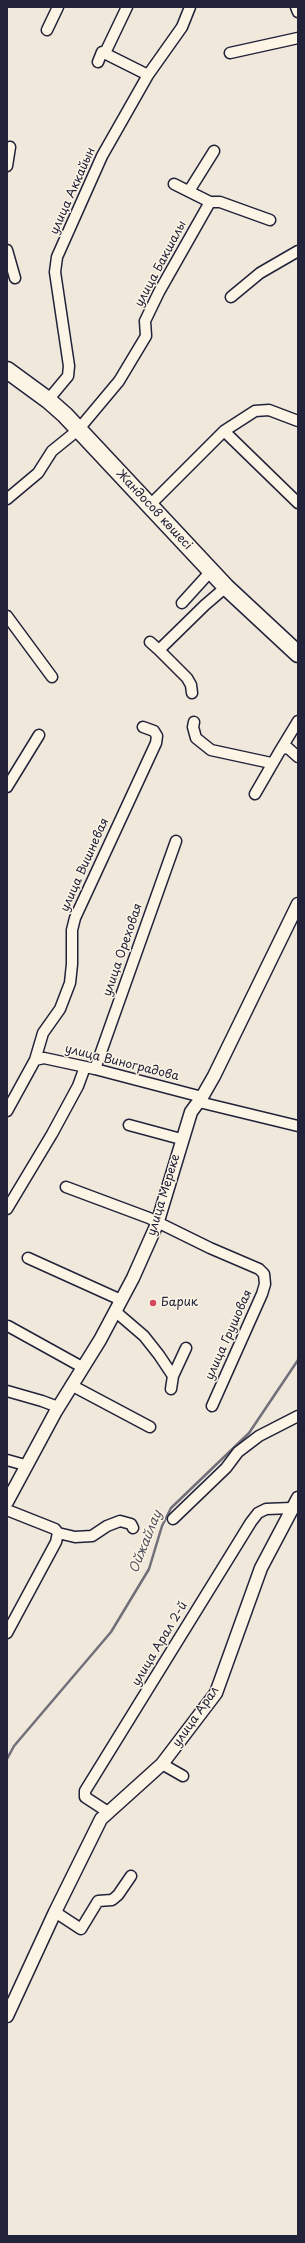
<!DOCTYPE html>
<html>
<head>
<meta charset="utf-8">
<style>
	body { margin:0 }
	#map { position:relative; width:305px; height:2243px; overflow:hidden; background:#efe8db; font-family:"Playpen Sans",sans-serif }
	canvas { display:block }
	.frame { position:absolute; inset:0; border:8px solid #22223b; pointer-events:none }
</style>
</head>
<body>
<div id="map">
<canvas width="305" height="2243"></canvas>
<div class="frame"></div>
</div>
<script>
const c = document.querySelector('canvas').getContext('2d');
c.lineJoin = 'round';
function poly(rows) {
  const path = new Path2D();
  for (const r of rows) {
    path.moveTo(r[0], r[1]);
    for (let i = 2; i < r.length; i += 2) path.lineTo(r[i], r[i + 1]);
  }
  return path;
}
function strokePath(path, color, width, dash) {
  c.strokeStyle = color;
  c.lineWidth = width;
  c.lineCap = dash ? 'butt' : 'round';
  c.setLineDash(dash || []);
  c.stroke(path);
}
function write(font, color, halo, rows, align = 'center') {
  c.font = font + ' "Playpen Sans",sans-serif';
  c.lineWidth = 3;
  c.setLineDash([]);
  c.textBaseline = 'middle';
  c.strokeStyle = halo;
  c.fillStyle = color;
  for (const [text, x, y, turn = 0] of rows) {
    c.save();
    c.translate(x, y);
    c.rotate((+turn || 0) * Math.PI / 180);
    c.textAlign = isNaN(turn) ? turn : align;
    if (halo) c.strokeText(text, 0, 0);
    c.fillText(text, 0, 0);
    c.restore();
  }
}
strokePath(poly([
	[7,1759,14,1746,111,1632,149,1569,162,1526,171,1508,249,1433,298,1360]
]), '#716f79', 2.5);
const minor = poly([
	[296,7,298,12],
	[47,30,58,7],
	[105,53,127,7],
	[230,53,298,38],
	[98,62,102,52,148,75],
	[7,166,10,147],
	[174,184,210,202],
	[189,191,214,151],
	[7,250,15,278],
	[231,297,260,273,298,251],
	[48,400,68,376,69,366,55,272,57,257,102,156,148,75,182,27,190,7],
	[224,431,255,411,269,410,298,421],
	[7,499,38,473,52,451,78,430,119,381,146,336,145,321,159,292,210,202,220,202,270,220],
	[149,506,224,431,298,503],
	[182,603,211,571],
	[7,616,52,677],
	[150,642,159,650],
	[192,693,191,685,187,678,159,650,205,605,226,587],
	[194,722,193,727,196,738,211,750,271,763],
	[281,749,298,721],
	[7,787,39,735],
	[255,794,281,749,288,748,298,757],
	[35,1060,44,1058,95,1069,202,1097],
	[95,1069,176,841],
	[199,1102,298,1126],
	[7,1111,35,1060,43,1033,60,1009,70,983,72,964,72,930,75,918,156,743,157,736,154,731,143,727],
	[129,1125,181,1139],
	[66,1187,149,1218,210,1248,259,1269,264,1274,265,1284,262,1294,212,1406],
	[7,1209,52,1134,78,1086,85,1067],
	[28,1258,121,1300],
	[116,1312,144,1336,159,1355,173,1376,171,1389],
	[8,1326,82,1367],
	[173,1376,186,1348],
	[71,1385,150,1427],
	[7,1391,42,1401,58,1407],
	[7,1460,25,1465],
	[7,1510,55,1529,58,1533,75,1537,92,1536,107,1526,120,1521,131,1524,133,1528],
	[173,1519,226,1468,238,1452,259,1436,298,1416],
	[7,1633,56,1542,58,1533],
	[162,1764,183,1776],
	[108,1812,85,1797,85,1791,251,1522,258,1513,266,1509,292,1508],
	[55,1912,81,1929,98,1901,112,1900,118,1895,131,1876]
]);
const tertiary = poly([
	[7,1502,56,1411,100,1340,133,1278,157,1224,191,1112,202,1097,214,1076,298,904],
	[7,2016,55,1912,101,1819,162,1764,216,1693,261,1568,298,1498]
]);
const primary = poly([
	[7,370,48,400,65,415,226,587,298,654]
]);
strokePath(minor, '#22223b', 13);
strokePath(tertiary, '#22223b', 15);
strokePath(primary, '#22223b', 19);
strokePath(minor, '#fcf5e5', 10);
strokePath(tertiary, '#fcf5e5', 12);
strokePath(primary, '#fcf5e5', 16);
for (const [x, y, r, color] of [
	[153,1303,4,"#d1495b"]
]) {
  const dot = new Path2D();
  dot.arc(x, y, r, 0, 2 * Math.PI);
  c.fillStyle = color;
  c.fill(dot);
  strokePath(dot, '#fcf5e5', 1.5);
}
write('12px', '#22223b', '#fcf5e5', [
	["улица Аккайын",73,191,-66],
	["улица Бакшалы",161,264,-62],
	["Жандосов көшесі",154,510,47],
	["улица Вишневая",85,865,-66],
	["улица Ореховая",123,950,-71],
	["улица Виноградова",122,1063,14],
	["улица Мереке",164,1195,-73],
	["улица Грушовая",229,1335,-66],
	["улица Арал 2-й",160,1644,-59],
	["улица Арал",196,1717,-55]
]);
write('12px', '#22223b', '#fcf5e5', [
	["Барик",161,1303]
], 'left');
write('italic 13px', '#575564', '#fcf5e5', [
	["Ойжайлау",146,1542,-68]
]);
</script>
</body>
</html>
